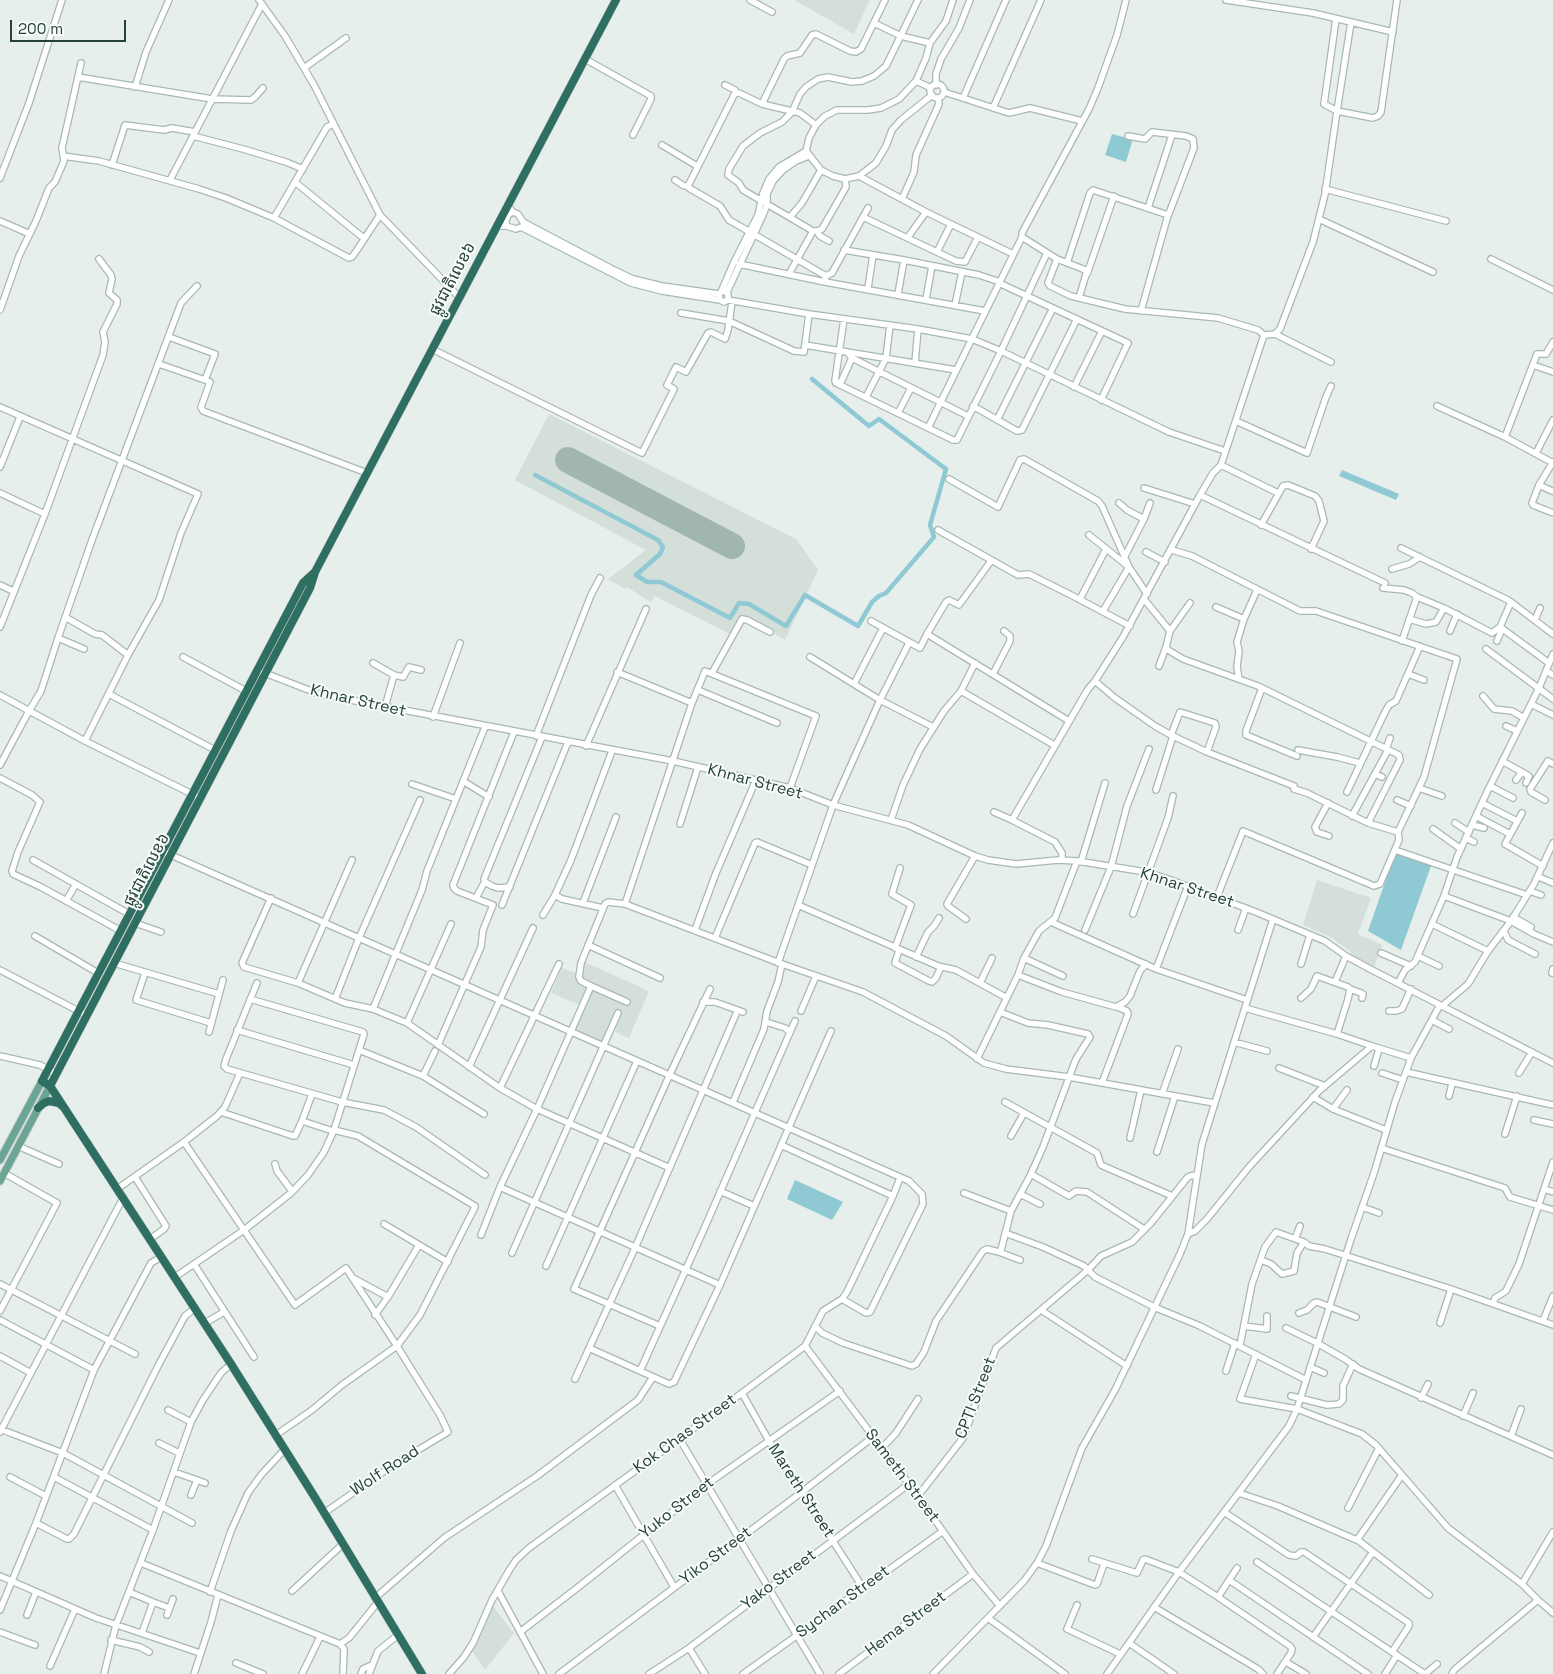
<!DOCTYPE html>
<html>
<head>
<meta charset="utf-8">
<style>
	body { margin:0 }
	#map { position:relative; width:1553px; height:1674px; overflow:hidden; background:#e6efeb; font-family:"Space Grotesk",sans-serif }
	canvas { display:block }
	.scale { position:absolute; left:10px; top:20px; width:116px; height:22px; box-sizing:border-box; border:2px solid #24423a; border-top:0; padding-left:6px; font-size:15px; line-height:18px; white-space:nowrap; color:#24423a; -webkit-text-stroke:4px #f7fbf9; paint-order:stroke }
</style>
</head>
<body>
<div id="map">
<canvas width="1553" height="1674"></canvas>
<div class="scale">200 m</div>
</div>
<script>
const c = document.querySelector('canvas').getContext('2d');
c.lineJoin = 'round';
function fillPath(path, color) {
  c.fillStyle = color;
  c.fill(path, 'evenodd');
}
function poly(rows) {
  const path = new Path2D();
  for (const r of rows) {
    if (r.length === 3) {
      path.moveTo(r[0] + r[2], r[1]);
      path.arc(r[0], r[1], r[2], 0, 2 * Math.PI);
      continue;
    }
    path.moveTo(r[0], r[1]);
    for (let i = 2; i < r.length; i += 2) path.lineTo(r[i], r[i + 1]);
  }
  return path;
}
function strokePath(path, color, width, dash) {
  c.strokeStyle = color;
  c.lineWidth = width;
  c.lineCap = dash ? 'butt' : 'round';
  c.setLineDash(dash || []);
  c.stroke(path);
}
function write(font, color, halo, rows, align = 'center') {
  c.font = font + ' "Space Grotesk","Noto Sans Khmer",sans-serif';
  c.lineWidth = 4;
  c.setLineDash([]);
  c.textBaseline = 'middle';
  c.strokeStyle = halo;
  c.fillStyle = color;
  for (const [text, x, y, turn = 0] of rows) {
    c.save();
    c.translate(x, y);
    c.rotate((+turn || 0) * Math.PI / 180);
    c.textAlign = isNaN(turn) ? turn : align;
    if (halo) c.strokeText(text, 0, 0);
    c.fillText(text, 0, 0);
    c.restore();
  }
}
fillPath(poly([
	[794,0,870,0,854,34],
	[549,414,796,539,818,570,785,640,743,616,732,635,655,596,651,602,627,587,625,589,608,579,646,550,515,480],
	[1317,880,1371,898,1358,934,1382,945,1374,968,1350,956,1351,952,1330,937,1303,925],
	[582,961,649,991,629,1038,615,1032,617,1026,613,1025,603,1046,571,1032,582,1006,551,993,562,968,576,973],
	[492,1605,514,1633,485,1670,471,1649]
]), '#d4dfda');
fillPath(poly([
	[1112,134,1131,139,1132,142,1126,162,1105,155],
	[1342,470,1399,494,1396,500,1339,476],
	[1396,851,1432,863,1401,950,1368,931],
	[795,1180,843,1202,832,1220,787,1199]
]), '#8ec9d4');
strokePath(poly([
	[535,475,658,540,663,547,660,554,636,575,647,582,661,582,730,618,739,603,749,604,786,626,805,595,858,626,872,602,879,596,886,593,934,537,930,525,946,469,879,419,869,426,812,379]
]), '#8ec9d4', 4.5);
strokePath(poly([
	[568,460,732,546]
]), '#a2b6b0', 26);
const minor = poly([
	[259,0,285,36,314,85,380,215,459,297],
	[750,0,772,12],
	[1126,0,1117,35,1098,88,1089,109,1022,233,1022,237,1057,259,1048,283,1050,286,1071,296,1125,309,1218,318,1258,330,1264,335],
	[1226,0,1313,13,1393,32],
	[1336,19,1324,104,1337,111,1351,22],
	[874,23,901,36,930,43],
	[585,59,651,96,651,99,633,135],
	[304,68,346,38],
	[78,77,212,99,251,100,255,97,263,88],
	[916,81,931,88],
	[937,91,7],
	[725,85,735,90,736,93,739,93,762,104,800,113,816,125],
	[936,85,936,74,941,59,959,28,970,0],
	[135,87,146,52,169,0],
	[944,92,1009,113,1030,108,1082,121],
	[963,98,1006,0],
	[762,104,784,59,787,56,800,53,812,35,816,34,850,51,856,52,861,49,885,0],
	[993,108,1041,0],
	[193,136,243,149,286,162,303,169],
	[1128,136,1145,139,1152,132,1186,136,1193,139,1194,148,1168,216],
	[662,145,697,166],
	[806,151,821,170,833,176,845,179,859,176,876,163,886,146,892,130,901,120,932,95],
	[63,156,99,161,199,189,226,198,274,218,349,258,352,257,357,250,380,215],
	[112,165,125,125,164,130,172,128,195,132],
	[859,176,926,212,1013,254],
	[0,178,29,103,62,0],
	[170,180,262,4],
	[675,180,684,186,688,186,689,188,720,206,729,220,826,276],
	[295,182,361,236,365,238],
	[688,186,734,95,736,93],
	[1325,189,1446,221],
	[902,199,914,172,916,155,939,104,938,98],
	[508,206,513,212,518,214,523,222,612,269,633,279,662,286,719,294],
	[1148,208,1172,135],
	[790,217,802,203,821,170],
	[863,217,956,261,965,262,978,237],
	[274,218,327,127,333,124],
	[1319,219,1433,272],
	[0,221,30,234],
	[497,226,506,226,516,229,521,227,631,283,662,291,720,300,724,302,728,300,728,294,724,291,721,292,719,294,720,300],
	[506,226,506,221,508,215,513,212],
	[817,231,822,229,846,187,845,179],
	[908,237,926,212],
	[829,241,820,236,817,231,813,231,743,190,739,183,728,175,729,169,743,146,760,133,782,122,792,112,800,94,806,87,818,79,828,77,852,82,862,81,874,76,886,66,918,0],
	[844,250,904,260,979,275,1000,282],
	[937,252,951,224],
	[1057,259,1083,269,1087,271,1079,298],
	[1491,259,1553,290],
	[1067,263,1090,193,1093,190,1168,215,1141,311],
	[739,264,825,282,985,311],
	[789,274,813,231],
	[1087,274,1114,196],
	[825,280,826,276,832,273,868,208],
	[999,283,1128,343,1101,400],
	[868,288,873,255],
	[721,292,734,262,758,215,763,193,769,179,779,167,806,151,809,138,816,125,825,116,837,110,868,110,881,108,899,99,916,81,926,58,930,43,946,21,953,0],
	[727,292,762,217,767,205,767,194,773,181,783,170,796,161,809,156],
	[898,294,904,260],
	[926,299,932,266],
	[728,300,809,314,918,329,972,339,1001,351,1169,432,1225,451],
	[955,305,962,272],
	[0,310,19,256,36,221,49,188,55,182,64,161,62,148,81,63],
	[681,313,729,321,794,351,804,352,809,314],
	[1275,334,1331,362],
	[1264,335,1275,334,1280,329,1313,242,1325,194,1337,111,1373,118,1378,116,1381,112,1397,0],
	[169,337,215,354,205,380,210,382,201,407,203,411,367,473],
	[805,345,956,370],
	[432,349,642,453,674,389,667,385,676,367,686,372,708,333,711,332,725,339,728,330,732,302],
	[847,352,852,358,968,416],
	[915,363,918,329],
	[159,364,205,380],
	[1533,365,1553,372],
	[836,383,953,440,957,440,1001,351,1047,253],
	[836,383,835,381,844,319],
	[836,383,841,382,852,358],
	[1074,387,1102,331],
	[866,397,886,358,890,325],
	[973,406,1017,431,1022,430,1077,319],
	[1437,406,1505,437,1553,463],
	[0,407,198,494,181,533,159,600,128,655,85,741],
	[898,413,911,388],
	[997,420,1053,308],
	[1236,421,1307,453,1326,397,1331,386],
	[928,428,1022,237],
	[1505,437,1537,354,1546,354,1553,342],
	[1536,453,1553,420],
	[1553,462,1539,485,1532,503,1533,505,1553,513],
	[1221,465,1278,493],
	[0,467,20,417],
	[949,479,998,507,1020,460,1024,459,1098,501,1102,506,1129,567,1103,611],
	[1539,485,1552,491],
	[1144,488,1195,504],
	[0,493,45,514],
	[1200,495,1385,583],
	[1119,503,1127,510,1144,519],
	[1261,525,1283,486,1288,485,1315,496,1319,501,1324,521,1311,549],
	[938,530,1018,575,1029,574,1071,595,1130,626],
	[1089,535,1129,567,1147,594],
	[1401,548,1508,600,1553,634],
	[1172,550,1192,556,1300,611,1316,611,1457,659,1424,777,1398,832,1399,840,1380,884,1374,886,1243,831,1217,897],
	[1146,552,1165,562],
	[1125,556,1144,519,1150,503],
	[1392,569,1409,564,1420,557],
	[0,585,13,591],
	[1383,588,1404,590,1412,593,1417,597],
	[1080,599,1106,549],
	[1144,599,1170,631],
	[1190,603,1170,631,1166,647,1168,650,1183,659,1258,686,1399,755,1400,760,1368,823],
	[1216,607,1244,619],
	[65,617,95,634,102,635,128,655],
	[1409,619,1426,624,1436,622,1444,608],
	[1535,620,1540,608],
	[871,621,920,648,927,634,946,602,949,600,959,605,991,561],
	[0,627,45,514,103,355,105,342,103,332,117,304,117,300,109,293,112,279,111,275,99,259],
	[1500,627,1549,663],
	[1450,631,1457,614],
	[927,634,1069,721],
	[58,638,84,649],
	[1402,641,1417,597,1444,608,1492,633,1500,627,1511,602],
	[1497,641,1502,629],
	[1486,649,1553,699],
	[183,657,246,691],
	[810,657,880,700,933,727],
	[373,663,394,675],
	[1159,666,1166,647],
	[257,670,319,694,673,761,790,788,833,805,908,825,975,856,988,860,1016,864,1058,860,1077,861,1146,872,1168,879,1256,912,1325,941,1346,956,1372,970,1553,1063],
	[1546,671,1553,675],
	[617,672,692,703],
	[712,673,742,619,747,620,770,632],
	[993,674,1010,641,1010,636,1004,631],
	[1408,674,1424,680],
	[1239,679,1237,667,1239,651,1237,642,1244,619,1257,590],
	[1095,681,1115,698,1155,726,1171,735,1207,752,1294,786],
	[854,684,883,628],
	[1262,688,1246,731,1246,735,1297,756],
	[698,690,777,723],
	[961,691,975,663],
	[109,694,215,750],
	[0,695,85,741,200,798],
	[1483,696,1494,709,1512,711,1524,718],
	[1531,704,1553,715],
	[385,707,394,675,403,677,409,667,421,670],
	[433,717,460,643],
	[1506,726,1517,731],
	[1171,735,1180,712,1215,723,1216,727,1207,752],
	[536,736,591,595,600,578],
	[586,746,646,609],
	[1386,749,1390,738],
	[1298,750,1337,757,1360,763],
	[1502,761,1529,776,1526,783],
	[0,765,29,711,41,691,58,638,92,540,181,303,197,286],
	[1375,774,1382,777],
	[0,778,32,795,40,802,18,852,12,871,13,874,41,887,121,931],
	[1516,780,1522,772],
	[463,781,489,797],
	[412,784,456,799],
	[1490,786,1513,798],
	[1419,788,1442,796],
	[1294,789,1307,793,1368,823,1398,832],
	[1156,790,1173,736],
	[1347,792,1385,712,1389,705,1396,701,1420,646],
	[1397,800,1411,806],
	[1545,800,1531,792,1530,789,1548,761,1553,764],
	[1328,803,1315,827,1317,832,1329,836],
	[1482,803,1517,821],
	[994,812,1012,820],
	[1522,813,1505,844,1543,866],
	[1352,816,1388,750],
	[1476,816,1510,834],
	[891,820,903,785,920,749,944,711,961,691,1054,745],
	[1455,823,1469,832],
	[680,824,698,767],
	[1472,825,1484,828],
	[1433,829,1461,849],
	[1466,838,1474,842],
	[1395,850,1527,895],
	[162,851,909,1181,922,1194,923,1204,870,1312,866,1313,842,1299],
	[33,860,129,914],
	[1062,860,1062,853,1055,842,1012,820,1088,689,1095,681,1123,637,1200,495,1213,473,1221,465,1264,335],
	[1081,862,1105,783],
	[1539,877,1553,883],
	[510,887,498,888,492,886,485,882,484,879,542,737],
	[1530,891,1541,895],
	[555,895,562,899,603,908],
	[1444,896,1511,921,1534,934,1553,942],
	[271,898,242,963,244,967,298,983,345,1003,373,1009,407,1023,500,1088,537,1109,670,1168],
	[476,898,485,881],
	[66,901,76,884],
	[583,903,616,817],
	[625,904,692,703,705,671,816,716,790,788],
	[502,905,568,742],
	[798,905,938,966,956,970,1007,998],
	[1133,914,1168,818,1173,796],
	[543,915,555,895,571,860,612,751],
	[1513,917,1531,927],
	[966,919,948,906,947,904,975,856],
	[1051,922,1156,969,1247,1000],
	[135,923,161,932],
	[1432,924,1488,951],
	[695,930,716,873,756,780],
	[1085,930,1111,867,1127,806,1149,749],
	[1238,930,1246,908],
	[1502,932,1505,933,1508,940,1535,954],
	[35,936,98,973],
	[715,938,755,843,757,842,812,865],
	[588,945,660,978],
	[895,948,911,905,892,894,900,868],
	[899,950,895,963,929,981,932,982,936,978,941,967],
	[1381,953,1411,966],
	[1418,956,1439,966],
	[916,957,928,932,934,926,939,918],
	[1024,958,1063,976],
	[114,963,219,994],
	[778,963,833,805,880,700,909,643],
	[1301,964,1310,935],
	[1156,969,1188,886],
	[0,970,86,1015],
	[145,973,136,1000,211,1023],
	[1552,973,1553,969],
	[1018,975,1062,992,1116,1007,1125,1002,1130,996,1140,971,1146,964],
	[1335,982,1346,956],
	[257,983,226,1059,224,1066,227,1069,342,1102,384,1110,416,1127,485,1175],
	[298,983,352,860],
	[980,983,992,958],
	[1398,983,1405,970,1415,962,1444,896,1457,857,1487,792,1539,688,1553,654],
	[1350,989,1361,993,1363,994,1362,998],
	[1301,998,1311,989,1317,976,1348,987,1350,989,1348,999,1337,1034,1372,1046],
	[335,999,359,938,420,800],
	[627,1002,591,986,581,981,579,977,581,963,605,904,608,902,625,904,782,964,863,992,946,1036,984,1063,1006,1069,1069,1077,1214,1103],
	[703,1002,715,1002,743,1012],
	[1442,1006,1468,984,1488,951,1511,921,1534,884,1553,843],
	[1245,1008,1337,1034],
	[373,1009,422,890,427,871,485,727],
	[801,1011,816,976],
	[1389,1011,1396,1011,1402,1009,1411,989],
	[1432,1020,1449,1029],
	[766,1022,785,1028,790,1032],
	[407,1023,451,924],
	[237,1030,354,1065],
	[209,1032,223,980],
	[1234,1042,1267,1051],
	[438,1045,481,947,483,930,493,905,457,891,454,888,453,885,514,732],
	[359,1050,423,1076,484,1114],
	[0,1056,40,1065,56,1074],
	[977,1059,1018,975,1024,958,1039,931,1055,918,1077,861],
	[1374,1066,1379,1049],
	[469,1067,533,928],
	[1279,1068,1325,1086],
	[1406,1072,1553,1105],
	[1382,1073,1403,1080],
	[1519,1073,1532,1052],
	[423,1076,435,1051],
	[1102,1083,1128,1014,1127,1011,1118,1007],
	[500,1088,559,964],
	[1162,1094,1178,1049],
	[1449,1096,1452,1084],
	[1313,1097,1333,1109,1386,1130],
	[733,1102,764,1029,767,1011,778,982,782,964],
	[1005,1102,1097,1153,1101,1165,1172,1196],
	[1333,1109,1347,1090],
	[221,1112,293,1136,295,1136,302,1121,333,1131],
	[1534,1120,1553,1124],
	[302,1121,312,1094],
	[1505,1134,1517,1096],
	[1011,1136,1024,1113],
	[1130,1138,1141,1090],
	[184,1142,295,1305,346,1268,397,1346,440,1415,448,1432,393,1465,324,1513],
	[781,1145,893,1196],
	[18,1146,59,1164],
	[1381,1148,1505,1188,1510,1197,1553,1210],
	[1157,1152,1175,1096],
	[275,1164,277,1171,292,1191],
	[1031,1174,1069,1196,1076,1191,1087,1192,1144,1229],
	[135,1177,166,1226,164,1229,150,1239],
	[500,1187,720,1285],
	[117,1189,184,1142,217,1116,225,1107,240,1073],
	[1544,1189,1553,1192],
	[720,1191,754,1206],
	[964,1193,1011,1211],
	[1020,1194,1040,1204],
	[1362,1207,1379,1213],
	[384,1224,448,1262],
	[1005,1233,1043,1247,1084,1266,1095,1277,1154,1307,1200,1326,1306,1380],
	[1188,1234,1195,1231,1207,1219,1249,1167,1319,1091,1372,1046,1411,1058],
	[481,1235,500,1187,537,1109,591,986],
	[1295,1239,1300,1226],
	[999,1252,1020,1260],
	[512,1253,618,1013],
	[1261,1260,1271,1264,1282,1274,1294,1271,1297,1253,1304,1242],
	[194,1264,254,1357],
	[546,1266,637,1061],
	[175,1277,244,1230,291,1193,308,1175,324,1152,334,1130,364,1034,363,1032,250,999],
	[353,1278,388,1297],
	[0,1284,135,1354],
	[1493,1304,1495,1298,1506,1291,1519,1264,1553,1162],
	[1041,1310,1127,1366],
	[0,1311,57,1203,4,1173],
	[1299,1313,1307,1310,1314,1303,1317,1302,1356,1317],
	[375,1315,388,1297,419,1245],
	[0,1320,94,1370],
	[1543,1321,1553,1296],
	[205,1323,224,1312],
	[1440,1323,1451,1289],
	[660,1326,574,1289,670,1074,710,989],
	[815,1326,822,1333,843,1343,912,1366,916,1364,924,1352,936,1321,983,1251,987,1249,999,1252,1001,1250,1011,1211,1030,1176,1043,1147,1076,1059,1090,1037,1088,1034,1048,1025,1028,1023,1000,1012],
	[1244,1326,1267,1329,1267,1316],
	[1286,1328,1317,1343,1345,1359,1359,1369,1553,1455],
	[1240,1345,1252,1284,1265,1247,1276,1232,1304,1242,1309,1246,1325,1249,1451,1289,1553,1325],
	[805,1346,918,1496,973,1574,1000,1606],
	[589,1348,669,1384,674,1382,720,1285,831,1031],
	[1256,1354,1240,1399,1297,1409,1362,1434,1376,1445,1448,1528,1522,1584,1553,1532],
	[0,1356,31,1373],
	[1310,1367,1324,1373],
	[640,1371,704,1229,795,1021],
	[1226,1371,1235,1343],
	[575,1379,635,1248,736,1014],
	[742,1393,769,1441,863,1588],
	[1291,1396,1327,1405,1339,1404,1343,1400,1343,1386,1353,1364],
	[1421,1398,1428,1384],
	[168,1410,191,1422],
	[1463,1416,1473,1393],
	[0,1429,63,1453,192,1523],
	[0,1432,123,1198],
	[276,1435,312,1410,342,1385,397,1346,420,1315,475,1207,475,1206,368,1142,358,1136,334,1130],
	[1511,1436,1521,1409],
	[679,1438,820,1674],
	[159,1443,179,1453],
	[882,1448,896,1433,918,1399],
	[174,1472,197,1480,191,1495],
	[10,1477,46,1496],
	[54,1477,153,1530],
	[197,1480,205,1483],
	[615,1485,674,1587],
	[1239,1493,1278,1506,1359,1541,1429,1595],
	[918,1496,963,1438,996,1348,1088,1270,1101,1256,1132,1242,1151,1223,1187,1178,1190,1176,1197,1175],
	[1348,1508,1379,1448],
	[1224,1512,1289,1555,1296,1556,1301,1552,1304,1552,1409,1623,1409,1626,1392,1652],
	[36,1523,67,1539,69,1539,74,1534,159,1364,185,1316,195,1308],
	[1357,1540,1402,1475],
	[1092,1559,1137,1573,1143,1560,1145,1559,1179,1572,1218,1597,1237,1568],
	[1257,1562,1425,1674],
	[141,1563,340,1644,344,1649,343,1674],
	[1037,1563,1095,1585,1097,1584,1104,1564],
	[0,1576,96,1618,200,1653],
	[1229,1580,1368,1674],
	[292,1591,343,1544],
	[498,1591,543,1674],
	[129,1592,153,1602,142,1633],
	[210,1592,231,1531,248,1493,261,1475,285,1449],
	[1218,1597,1290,1646,1292,1649,1291,1653,1277,1674],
	[375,1598,444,1538,537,1476,638,1400,653,1377],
	[1538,1600,1553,1613],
	[153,1602,169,1608],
	[1077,1605,1067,1629,1120,1654],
	[1154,1607,1258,1669,1263,1674],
	[0,1610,36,1523,94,1370,151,1263,161,1257],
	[27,1615,36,1592],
	[167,1615,173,1599],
	[988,1618,1065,1674],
	[0,1632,35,1645],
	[520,1632,581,1585,706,1485,840,1391],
	[1313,1637,1373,1552],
	[111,1640,140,1647,149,1652],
	[1129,1643,1174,1674],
	[340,1644,349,1638,378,1602],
	[689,1648,705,1674],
	[1286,1662,1306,1674],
	[236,1663,263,1674],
	[50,1666,75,1609],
	[104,1674,116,1625,153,1530,191,1422,203,1400,221,1373,231,1364],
	[194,1674,211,1622,218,1595],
	[302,1674,320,1637],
	[361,1674,363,1669,372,1665],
	[369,1674,378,1651,398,1635],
	[449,1674,464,1657,473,1643,492,1600,510,1569,516,1560,529,1548,742,1393,805,1346,823,1311,842,1299,847,1292,893,1196,900,1178],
	[559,1674,802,1492,873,1437],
	[649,1674,689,1648,909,1484],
	[743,1674,943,1531],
	[839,1674,973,1574],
	[933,1674,1024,1581,1037,1563,1046,1546,1082,1448,1115,1390,1180,1254,1188,1234,1202,1144,1273,919],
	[1107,1674,1179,1572,1289,1426,1297,1409,1351,1239,1374,1173,1395,1102,1411,1058,1440,1005],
	[1385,1674,1397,1655],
	[1425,1674,1437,1664],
	[1452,1674,1454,1670,1538,1600,1522,1584]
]);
const major = poly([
	[0,1160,42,1081],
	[0,1181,50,1086]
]);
const highway = poly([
	[315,572,303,583,42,1081,50,1086,231,1364,314,1496,422,1674],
	[50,1086,310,588,315,572,616,0],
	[38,1108,44,1103,49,1101,59,1103,62,1106]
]);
strokePath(minor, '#a8b8b2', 8);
strokePath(major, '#c2cac8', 9);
strokePath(highway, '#c2cac8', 9);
strokePath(minor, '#fff', 5.5);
strokePath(major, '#6aa596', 7);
strokePath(highway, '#2f6f62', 8);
write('16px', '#24423a', '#f7fbf9', [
	["ផ្លូវជាតិលេខ៦",453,279,-62],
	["Khnar Street",358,701,13],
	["Khnar Street",755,782,15],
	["ផ្លូវជាតិលេខ៦",147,870,-62],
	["Khnar Street",1187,888,18],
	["CPTI Street",976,1398,-69],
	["Kok Chas Street",685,1434,-36],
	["Wolf Road",385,1471,-33],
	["Sameth Street",902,1476,53],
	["Mareth Street",801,1491,57],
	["Yuko Street",677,1508,-38],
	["Yiko Street",716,1556,-37],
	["Yako Street",779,1580,-37],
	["Sychan Street",843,1602,-36],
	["Hema Street",906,1624,-37]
]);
</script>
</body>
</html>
